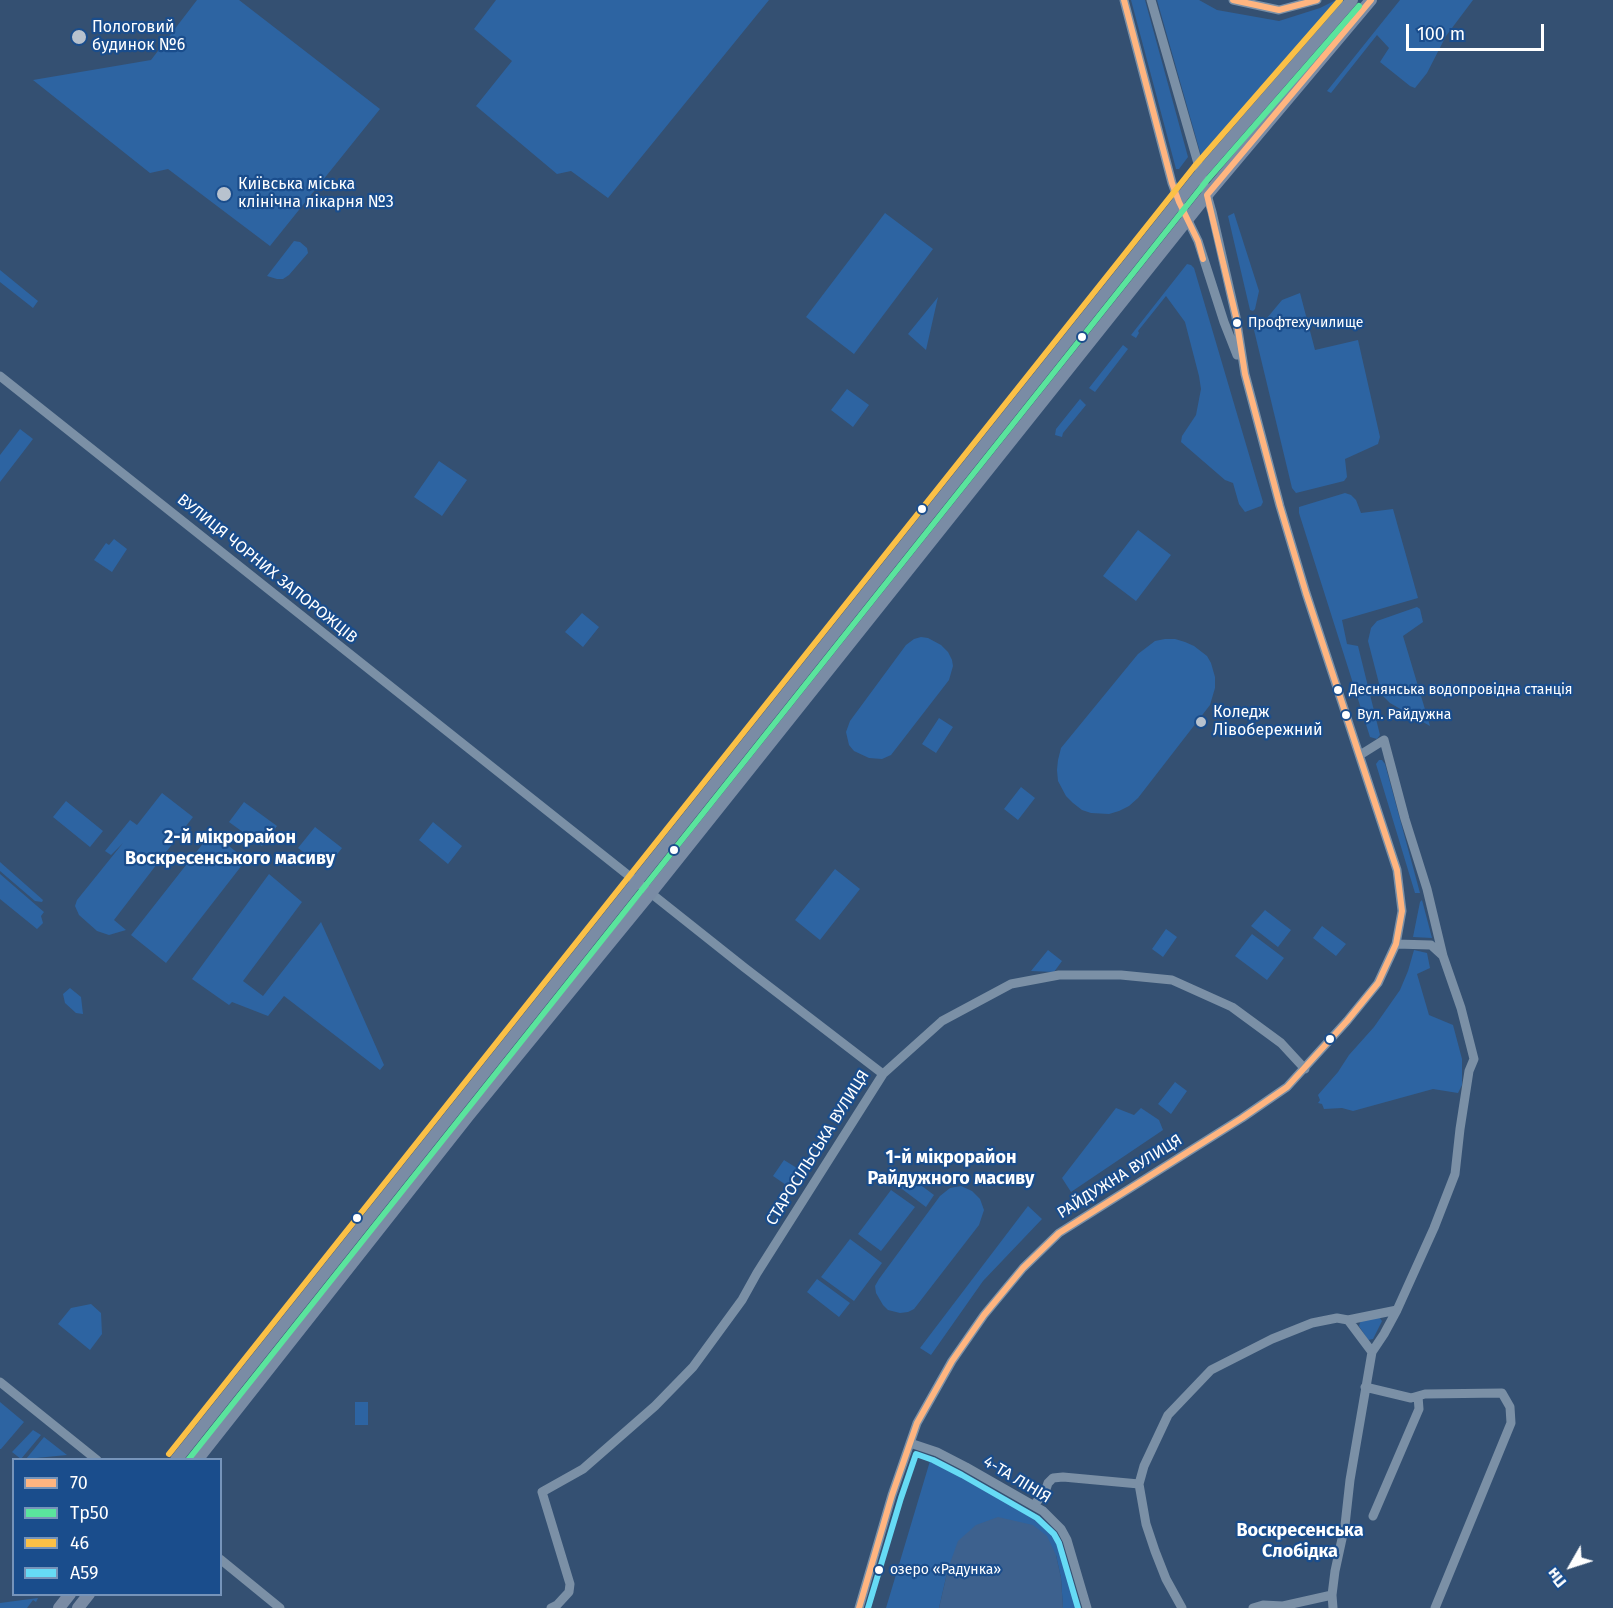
<!DOCTYPE html>
<html>
<head>
<meta charset="utf-8">
<style>
	body { margin:0 }
	#map { position:relative; width:1613px; height:1608px; overflow:hidden; background:#345072; font-family:"Fira Sans",sans-serif }
	canvas { display:block }
	.legend { position:absolute; left:12px; top:1458px; width:210px; height:138px; box-sizing:border-box; background:#1a4d8c; border:2px solid #7694ba; margin:0; padding:8px 10px; list-style:none; font-size:18px; color:#fff }
	.legend li { display:flex; align-items:center; gap:12px; height:30px }
	.legend b { width:30px; border:2px solid #7694ba }
	.north { position:absolute; left:1541px; top:1536px; width:60px; height:60px; -webkit-text-stroke:4px #1a4d8c; paint-order:stroke; rotate:231deg; font-size:16px; font-weight:700; line-height:24px; text-align:center; color:#fff }
	.north::after { content:''; display:block; margin:auto; width:21px; height:27px; background:#fff; clip-path:polygon(50% 0,100% 100%,50% 72%,0 100%) }
	.scale { position:absolute; left:1406px; top:24px; width:138px; height:27px; box-sizing:border-box; border:3px solid #fff; border-top:0; padding-left:8px; font-size:18px; line-height:21px; white-space:nowrap; color:#fff; -webkit-text-stroke:4px #1a4d8c; paint-order:stroke }
</style>
</head>
<body>
<div id="map">
<canvas width="1613" height="1608"></canvas>
<ul class="legend">
<li><b style="height:8px;background:#ffb580"></b>70</li>
<li><b style="height:8px;background:#5ae49d"></b>Тр50</li>
<li><b style="height:8px;background:#fbc046"></b>46</li>
<li><b style="height:8px;background:#66dbf5"></b>А59</li>
</ul>
<div class="north">Пн</div>
<div class="scale">100 m</div>
</div>
<script>
const c = document.querySelector('canvas').getContext('2d');
c.lineJoin = 'round';
function fillPath(path, color) {
  c.fillStyle = color;
  c.fill(path, 'evenodd');
}
function poly(rows) {
  const path = new Path2D();
  for (const r of rows) {
    path.moveTo(r[0], r[1]);
    for (let i = 2; i < r.length; i += 2) path.lineTo(r[i], r[i + 1]);
  }
  return path;
}
function strokePath(path, color, width, dash) {
  c.strokeStyle = color;
  c.lineWidth = width;
  c.lineCap = dash ? 'butt' : 'round';
  c.setLineDash(dash || []);
  c.stroke(path);
}
function write(font, color, halo, rows, align = 'center') {
  c.font = font + ' "Fira Sans",sans-serif';
  c.lineWidth = 4.5;
  c.setLineDash([]);
  c.textBaseline = 'middle';
  c.strokeStyle = halo;
  c.fillStyle = color;
  for (const [text, x, y, turn = 0] of rows) {
    c.save();
    c.translate(x, y);
    c.rotate((+turn || 0) * Math.PI / 180);
    c.textAlign = isNaN(turn) ? turn : align;
    if (halo) c.strokeText(text, 0, 0);
    c.fillText(text, 0, 0);
    c.restore();
  }
}
fillPath(poly([
	[197,0,239,0,380,109,270,246,168,169,150,173,33,80,151,60],
	[496,0,769,0,608,198,571,171,557,174,476,106,512,61,474,29],
	[1131,0,1145,0,1188,157,1179,169,1176,169],
	[1157,0,1199,0,1217,10,1279,21,1320,8,1336,0,1344,0,1202,159],
	[1400,0,1473,0,1446,36,1427,73,1415,88,1410,86,1380,62,1389,48,1377,35,1331,93,1327,91],
	[885,213,933,249,854,354,806,317],
	[1234,213,1259,291,1255,309,1253,311,1250,310,1228,216],
	[294,241,300,242,307,248,308,253,289,275,283,279,277,279,267,276],
	[1187,264,1191,265,1194,268,1263,502,1261,506,1245,512,1239,504,1233,483,1225,480,1181,442,1182,436,1196,415,1201,389,1199,376,1185,322,1166,296,1138,331,1139,333,1136,338,1131,335],
	[0,270,38,301,33,308,0,282],
	[1300,293,1315,350,1358,340,1380,437,1378,444,1345,459,1347,477,1344,481,1296,493,1292,488,1254,330,1262,324,1282,300],
	[938,297,926,350,908,334],
	[1123,345,1128,349,1095,392,1089,388],
	[847,389,869,405,853,427,831,410],
	[1080,399,1086,405,1063,433,1062,437,1055,435,1056,429],
	[20,429,33,439,0,482,0,455],
	[439,461,467,480,442,516,414,497],
	[1345,493,1351,495,1356,500,1361,513,1393,509,1418,598,1342,620,1347,644,1358,646,1380,735,1377,739,1370,737,1299,513,1299,507],
	[1138,530,1171,555,1136,601,1103,576],
	[114,539,127,549,112,572,94,560,106,543,109,545],
	[1417,607,1420,609,1423,622,1403,636,1430,726,1390,703,1382,695,1368,641,1371,628,1377,621],
	[582,613,599,627,583,647,565,632],
	[921,637,928,638,941,645,948,652,952,660,953,666,949,680,891,755,882,759,869,758,854,751,849,745,846,732,850,721,906,645,914,639],
	[1165,639,1175,639,1185,642,1194,646,1207,656,1211,663,1215,677,1215,688,1210,705,1138,798,1129,806,1119,811,1109,814,1091,813,1082,810,1073,803,1066,796,1058,781,1057,770,1058,760,1061,748,1138,654,1155,641],
	[939,718,953,727,936,753,922,744],
	[1379,760,1382,760,1385,764,1420,893,1415,893,1376,764],
	[1021,787,1035,798,1018,820,1004,809],
	[162,793,193,817,114,920,126,930,109,935,97,931,79,915,75,906,77,900,123,843,111,855,105,851,130,820,137,825],
	[66,801,103,831,90,847,53,817],
	[244,802,277,826,262,846,229,822],
	[433,822,462,846,448,864,419,840],
	[315,827,342,848,335,857,311,858,298,848],
	[212,832,246,860,166,963,131,935],
	[0,862,43,900,42,902,35,901,0,871],
	[835,869,860,889,820,940,795,920],
	[0,874,44,912,41,916,43,923,37,929,0,899],
	[269,874,302,902,243,981,263,996,321,922,384,1065,380,1070,284,996,268,1016,232,1002,229,1005,192,979],
	[1422,900,1432,938,1413,937,1420,902],
	[1265,910,1291,930,1278,947,1251,926],
	[1322,926,1346,944,1336,956,1313,938],
	[1166,929,1177,937,1163,957,1152,949],
	[1252,934,1284,958,1267,980,1235,956],
	[1048,950,1062,961,1054,972,1031,971],
	[1414,950,1427,953,1430,968,1417,974,1429,1015,1453,1025,1462,1059,1462,1085,1458,1093,1433,1089,1353,1111,1342,1108,1324,1109,1322,1104,1318,1103,1320,1100,1318,1095,1338,1072,1349,1055,1374,1027,1400,990,1408,971],
	[70,988,81,997,83,1014,76,1013,65,1003,63,994],
	[1175,1082,1187,1091,1171,1114,1158,1104],
	[1116,1108,1134,1115,1141,1108,1159,1120,1163,1130,1071,1192,1062,1178],
	[784,1160,800,1170,789,1187,773,1176],
	[903,1172,934,1195,926,1207,894,1183],
	[961,1186,972,1191,980,1199,984,1210,979,1225,914,1309,908,1312,900,1313,888,1310,883,1305,876,1293,875,1286,879,1279,940,1196,950,1188],
	[891,1190,915,1207,881,1251,858,1234],
	[1028,1206,1042,1219,983,1281,931,1355,920,1348],
	[850,1239,882,1263,854,1301,821,1277],
	[817,1279,850,1303,839,1317,807,1292],
	[91,1304,101,1313,102,1334,90,1350,58,1324,71,1308],
	[1379,1317,1382,1321,1373,1339,1368,1340,1359,1326,1361,1320],
	[0,1402,24,1422,1,1449,0,1449],
	[355,1402,368,1402,368,1425,355,1425],
	[33,1430,41,1435,21,1459,12,1452],
	[44,1437,67,1455,26,1459],
	[930,1461,942,1464,1038,1518,1052,1530,1061,1544,1079,1608,1063,1608,1061,1578,1056,1555,948,1569,939,1608,886,1608],
	[38,1598,36,1602,33,1600,27,1608,0,1608,0,1603]
]), '#2d64a2');
fillPath(poly([
	[998,1517,1033,1525,1047,1536,1056,1555,1061,1578,1063,1608,939,1608,948,1569,958,1541,976,1525]
]), '#3d618e');
strokePath(poly([
	[1124,0,1172,183,1179,202,1198,241,1224,322,1237,355],
	[1233,0,1279,10,1317,0],
	[0,376,745,968,883,1074],
	[1360,755,1384,740,1405,819,1427,889,1443,956],
	[1348,1320,1372,1352],
	[0,1382,97,1460],
	[1365,1387,1411,1398,1425,1394,1502,1393,1510,1407,1511,1423,1435,1608],
	[910,1443,937,1452,966,1467,1043,1511,1061,1529,1067,1540,1087,1608],
	[1034,1505,1045,1492,1048,1483,1053,1478,1063,1477,1139,1484],
	[1373,1516,1419,1409,1418,1396],
	[220,1559,280,1608],
	[551,1608,557,1605,569,1592,570,1584,542,1492,583,1469,655,1406,693,1367,742,1300,757,1273,883,1074,942,1021,1011,984,1059,975,1121,975,1172,980,1232,1007,1281,1043,1305,1069],
	[859,1608,892,1495,917,1423,952,1361,984,1315,1023,1268,1059,1233,1242,1118,1287,1087,1347,1021,1378,983,1396,944,1402,911,1397,870,1306,593,1280,506,1245,374,1236,317,1212,212,1151,0],
	[1182,1608,1166,1579,1155,1551,1146,1524,1139,1484,1144,1466,1168,1415,1211,1370,1272,1339,1312,1323,1337,1318,1348,1320,1397,1310],
	[1253,1608,1263,1605,1283,1606,1332,1595],
	[1333,1608,1332,1595,1335,1571,1345,1525,1350,1480,1372,1352,1384,1334,1397,1310,1434,1228,1455,1174,1460,1129,1469,1071,1474,1059,1461,1008,1443,956,1431,945,1396,944]
]), '#7b90a6', 9);
strokePath(poly([
	[176,1460,1201,173,1352,0],
	[197,1460,469,1115,654,889,1207,195,1371,0],
	[59,1608,70,1594],
	[78,1608,89,1594]
]), '#7a8ca5', 12);
strokePath(poly([
	[1124,0,1172,183,1179,202,1198,241,1203,259],
	[1233,0,1279,10,1317,0],
	[859,1608,892,1495,917,1423,952,1361,984,1315,1023,1268,1059,1233,1242,1118,1287,1087,1347,1021,1378,983,1396,944,1402,911,1397,870,1306,593,1280,506,1245,374,1236,317,1207,195,1371,0]
]), '#ffb580', 6);
strokePath(poly([
	[188,1460,1208,179,1359,6]
]), '#5ae49d', 6);
strokePath(poly([
	[169,1454,1194,167,1340,0]
]), '#fbc046', 6);
strokePath(poly([
	[868,1608,901,1498,916,1454,933,1460,962,1475,1037,1518,1054,1534,1059,1543,1078,1608]
]), '#66dbf5', 6);
for (const [x, y, r, color] of [
	[79,37,8,"#b8c2ce"],
	[224,194,8,"#b8c2ce"],
	[1237,323,5,"#fff"],
	[1082,337,5,"#fff"],
	[922,509,5,"#fff"],
	[1338,690,5,"#fff"],
	[1346,715,5,"#fff"],
	[1201,722,6,"#b8c2ce"],
	[674,850,5,"#fff"],
	[1330,1039,5,"#fff"],
	[357,1218,5,"#fff"],
	[879,1570,5,"#fff"]
]) {
  const dot = new Path2D();
  dot.arc(x, y, r, 0, 2 * Math.PI);
  c.fillStyle = color;
  c.fill(dot);
  strokePath(dot, '#1a4d8c', 2);
}
write('14px', '#fff', '#1a4d8c', [
	["Профтехучилище",1248,323],
	["Деснянська водопровідна станція",1349,690],
	["Вул. Райдужна",1357,715],
	["озеро «Радунка»",890,1570]
], 'left');
write('16px', '#fff', '#1a4d8c', [
	["Пологовий",92,28],
	["будинок №6",92,46],
	["Київська міська",238,185],
	["клінічна лікарня №3",238,203],
	["Коледж",1213,713],
	["Лівобережний",1213,731]
], 'left');
write('16px', '#fff', '#1a4d8c', [
	["ВУЛИЦЯ ЧОРНИХ ЗАПОРОЖЦІВ",267,569,39],
	["СТАРОСІЛЬСЬКА ВУЛИЦЯ",818,1148,-58],
	["РАЙДУЖНА ВУЛИЦЯ",1120,1177,-32],
	["4-ТА ЛІНІЯ",1017,1480,31]
]);
write('bold 18px', '#fff', '#1a4d8c', [
	["2-й мікрорайон",230,838],
	["Воскресенського масиву",230,859],
	["1-й мікрорайон",951,1158],
	["Райдужного масиву",951,1179],
	["Воскресенська",1300,1531],
	["Слобідка",1300,1552]
]);
</script>
</body>
</html>
